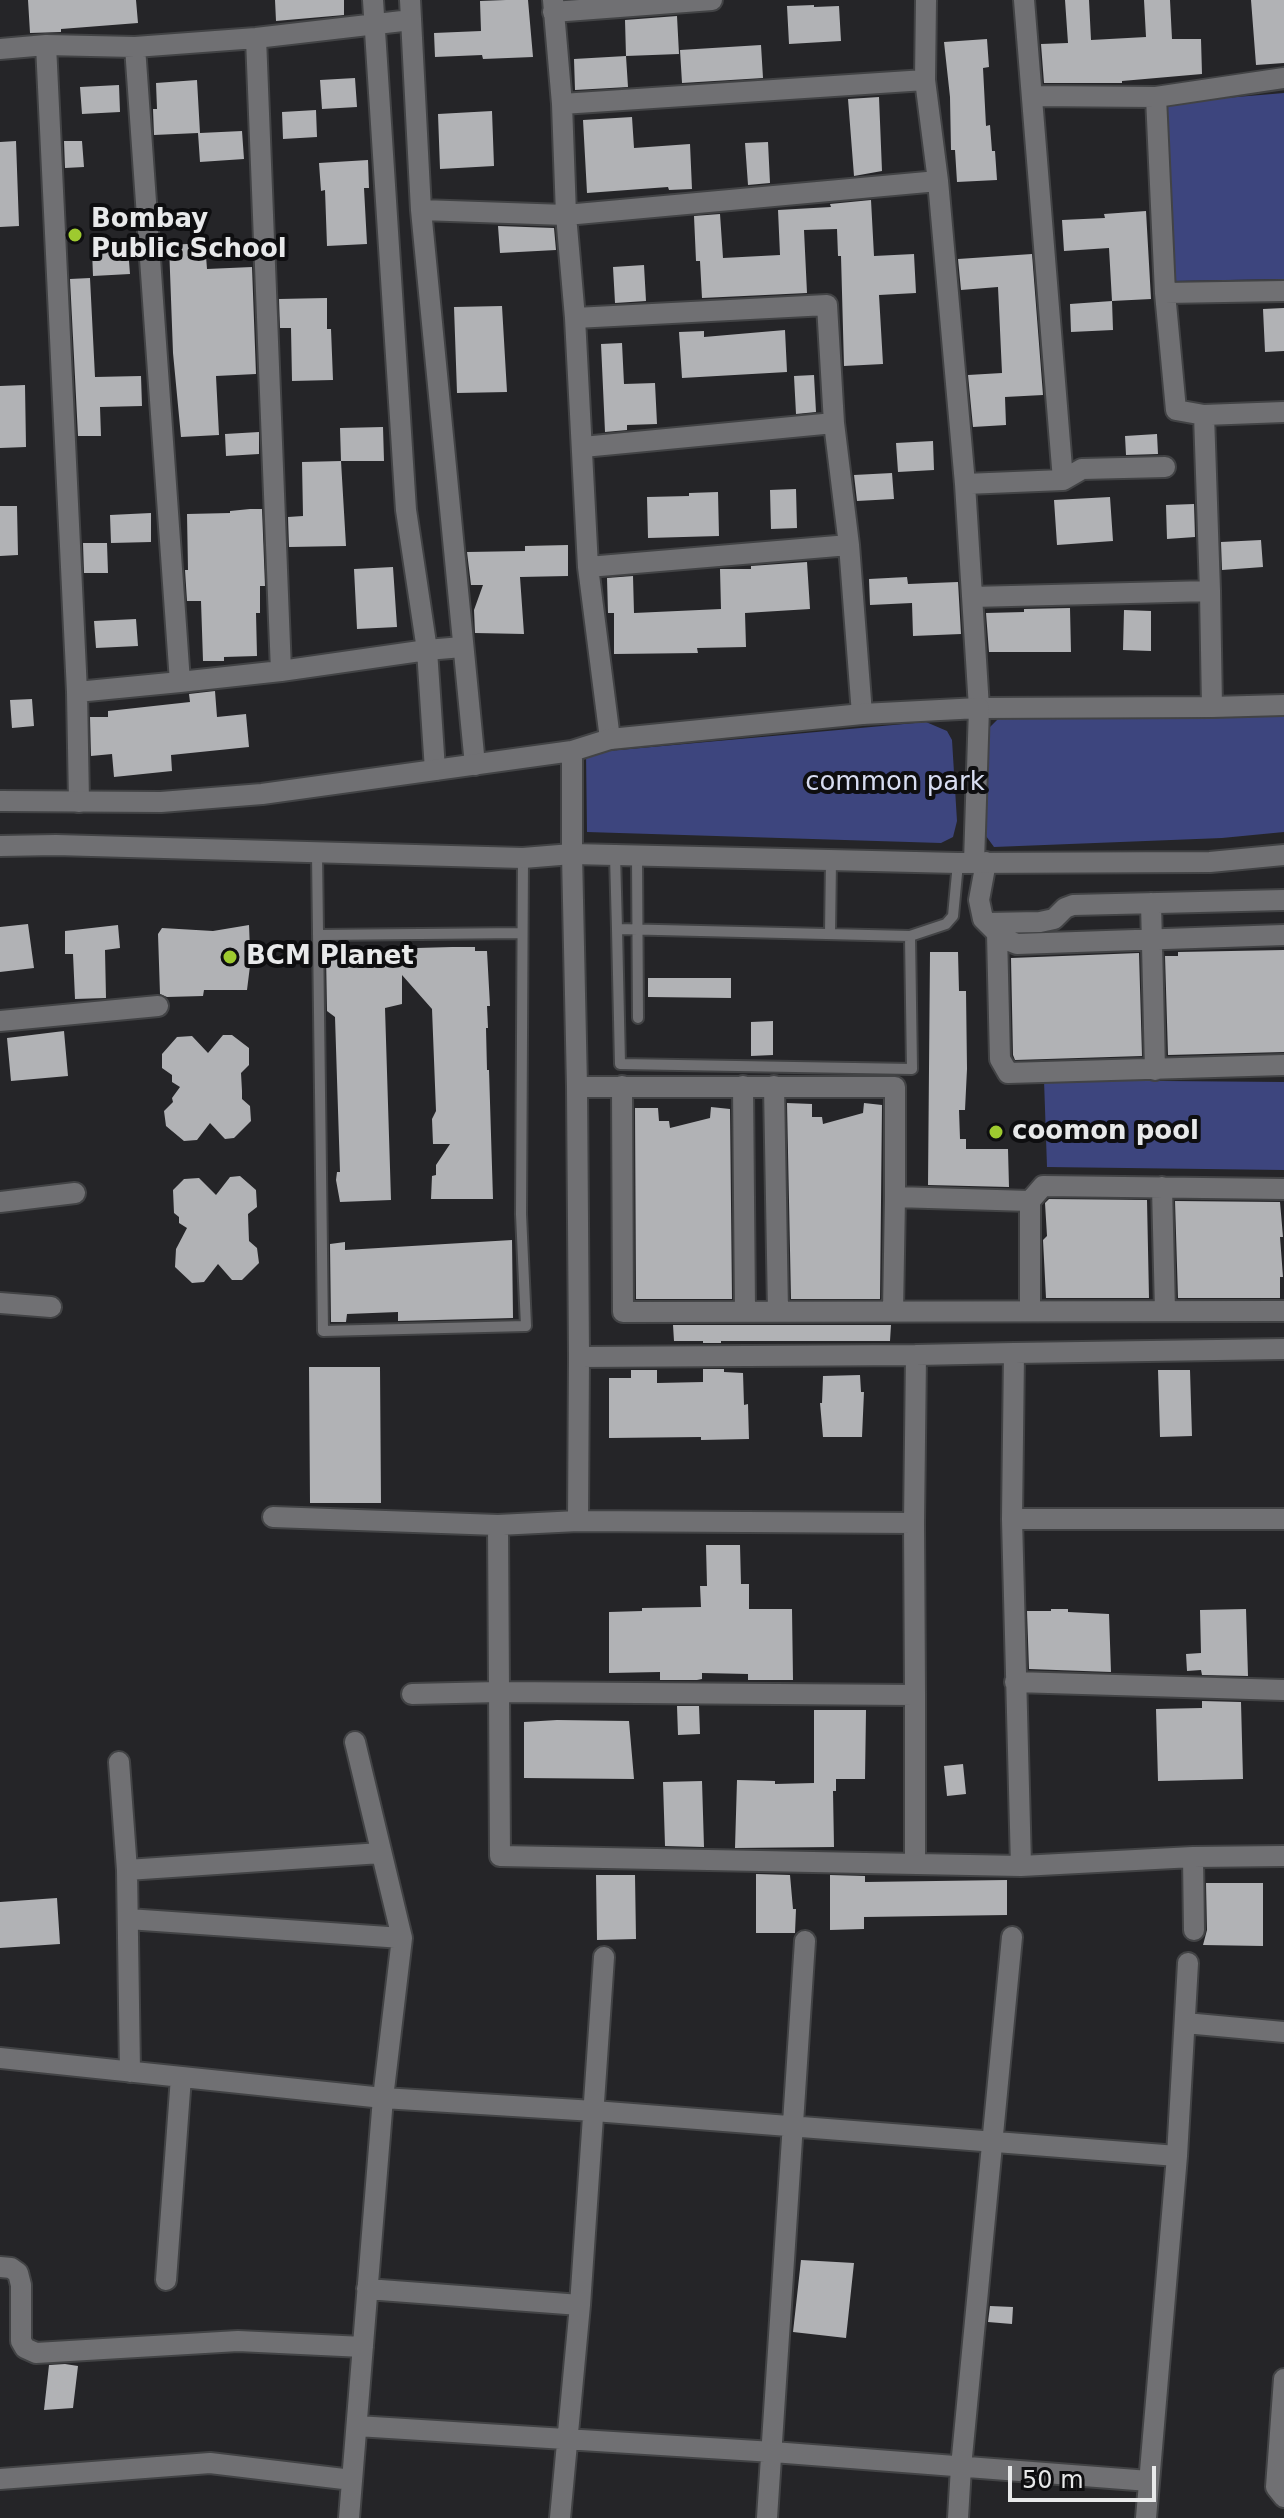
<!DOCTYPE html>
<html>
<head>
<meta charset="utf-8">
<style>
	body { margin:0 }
	#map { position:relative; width:1284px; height:2518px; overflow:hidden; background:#252528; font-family:"DejaVu Sans",sans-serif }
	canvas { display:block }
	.scale { position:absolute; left:1008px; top:2466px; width:148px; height:36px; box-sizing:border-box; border:4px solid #e8e9ea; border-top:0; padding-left:10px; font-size:24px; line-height:28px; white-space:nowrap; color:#e8e9ea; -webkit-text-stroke:6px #0e0e10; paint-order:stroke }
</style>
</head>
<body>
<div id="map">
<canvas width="1284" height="2518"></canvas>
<div class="scale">50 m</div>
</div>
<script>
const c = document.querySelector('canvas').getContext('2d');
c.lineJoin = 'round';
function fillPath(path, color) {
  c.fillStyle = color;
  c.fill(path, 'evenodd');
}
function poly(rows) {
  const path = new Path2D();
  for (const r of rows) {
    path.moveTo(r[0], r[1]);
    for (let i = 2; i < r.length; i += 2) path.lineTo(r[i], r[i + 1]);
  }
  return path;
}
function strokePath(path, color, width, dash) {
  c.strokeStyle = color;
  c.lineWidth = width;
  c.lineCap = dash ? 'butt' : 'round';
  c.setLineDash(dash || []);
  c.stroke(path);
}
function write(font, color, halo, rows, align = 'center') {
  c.font = font + ' "DejaVu Sans",sans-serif';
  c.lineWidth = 8;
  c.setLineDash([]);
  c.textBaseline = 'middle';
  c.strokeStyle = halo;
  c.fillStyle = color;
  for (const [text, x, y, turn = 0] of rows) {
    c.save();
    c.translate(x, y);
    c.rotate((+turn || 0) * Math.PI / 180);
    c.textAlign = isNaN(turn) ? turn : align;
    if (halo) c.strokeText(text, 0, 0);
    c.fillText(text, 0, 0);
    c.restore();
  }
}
fillPath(poly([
	[1284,93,1284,279,1174,281,1166,103],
	[1284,715,1284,832,1222,838,994,847,983,832,985,732,998,719],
	[926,722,947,731,952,740,957,821,953,837,941,843,587,832,586,753],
	[1044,1080,1284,1082,1284,1170,1047,1167]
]), '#3d457e');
fillPath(poly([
	[28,0,136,0,138,23,61,29,61,32,30,33],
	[275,0,344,0,344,15,276,21],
	[506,0,528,0,533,57,483,59,482,55,435,57,434,33,481,31,480,1],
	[1065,0,1089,0,1091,40,1146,37,1144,0,1170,0,1172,39,1201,39,1202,74,1122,81,1122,83,1044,83,1041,44,1068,43],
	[1251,0,1284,0,1284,63,1256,65],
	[814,5,814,7,839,6,841,41,789,44,787,6],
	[677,16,679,54,626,56,625,20],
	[987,39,989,67,983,68,986,126,990,125,992,151,995,151,997,180,957,182,955,150,951,150,950,97,944,42],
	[761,45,763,78,682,83,680,50],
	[626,56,628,87,575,90,574,59],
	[355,78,357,107,322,109,320,80],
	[197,80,200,133,242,131,244,159,200,162,198,133,154,135,153,109,157,109,156,83],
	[119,85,120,112,82,114,80,87],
	[879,97,882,171,854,176,848,99],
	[316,110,317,137,283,139,282,112],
	[492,111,494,166,440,169,438,114],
	[632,117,634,148,690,144,692,189,669,190,668,187,587,193,583,120],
	[16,141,19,226,0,227,0,142],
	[64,141,82,141,84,167,65,168],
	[768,142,770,183,748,185,745,143],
	[368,160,369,188,364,188,367,244,327,246,325,190,321,191,319,163],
	[871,200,874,256,914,254,916,293,879,295,883,364,844,366,841,256,838,256,837,229,804,230,807,293,702,298,700,261,696,261,694,216,720,214,723,258,780,255,778,210,831,207,830,204],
	[1146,211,1151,299,1112,301,1109,248,1064,251,1062,220,1105,218,1104,214],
	[498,226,554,228,556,250,500,253],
	[205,243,207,269,252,267,256,374,216,376,219,435,181,437,173,353,169,245],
	[128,248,130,274,93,276,92,250],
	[1032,254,1043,395,1005,397,1006,425,973,427,968,375,1002,373,998,287,961,290,958,259],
	[644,265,646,301,615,303,613,267],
	[90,278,95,377,141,376,142,406,100,407,101,436,78,436,70,279],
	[327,298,327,329,331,329,333,380,292,381,291,328,280,328,279,299],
	[1112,301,1113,330,1071,332,1070,304],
	[502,306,507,392,457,393,454,307],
	[1284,308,1284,351,1265,352,1263,309],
	[785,330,787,372,682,378,679,332,704,331,704,337],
	[622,343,624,384,655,383,657,424,627,425,627,430,605,432,601,344],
	[814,375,816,412,796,414,794,376],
	[25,385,26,447,0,448,0,386],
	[383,427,384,461,341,461,340,428],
	[259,432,259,454,226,456,225,434],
	[1157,434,1158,454,1126,455,1125,436],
	[933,441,934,470,898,472,896,443],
	[341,461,346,546,289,547,288,517,303,516,302,462],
	[892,473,894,499,857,501,854,475],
	[796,489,797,528,771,529,770,490],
	[718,492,719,536,648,538,647,497,689,496,689,493],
	[1110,497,1113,541,1057,545,1054,500],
	[1194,504,1195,537,1167,539,1166,505],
	[0,506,17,506,18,555,0,556],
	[250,509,262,509,265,586,260,586,260,613,256,613,257,656,224,657,224,661,203,661,201,601,187,601,185,570,188,570,187,514,230,513,230,511],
	[151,513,151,542,111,543,110,515],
	[1261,540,1263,567,1222,570,1221,542],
	[83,543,107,543,108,573,84,573],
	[568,545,568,576,520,577,524,634,475,633,474,610,483,585,471,585,467,552,525,551,525,546],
	[807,562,810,609,745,613,746,647,697,648,698,653,614,654,614,613,608,613,607,578,633,576,634,613,721,609,720,569,751,569,751,566],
	[393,567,397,627,357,629,354,569],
	[907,577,908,584,958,582,961,634,913,636,912,603,870,605,869,579],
	[1070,608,1071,652,989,652,986,613,1024,612,1024,609],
	[1124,610,1151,611,1151,651,1123,650],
	[136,619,138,646,96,648,94,621],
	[215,691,217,717,246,714,249,747,171,755,172,771,114,777,112,754,91,756,90,717,108,717,108,711,190,702,189,694],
	[32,699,34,726,12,728,10,700],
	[28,924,34,968,0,972,0,927],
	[118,925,120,948,105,950,106,998,75,999,73,954,65,954,65,931],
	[249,925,250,950,252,950,247,990,204,990,203,996,167,997,160,994,158,934,162,928,213,931],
	[452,947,475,947,475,951,487,951,490,1006,487,1006,488,1028,486,1028,487,1070,489,1070,493,1199,431,1199,432,1176,436,1175,436,1165,450,1144,433,1144,432,1119,436,1111,432,1009,402,975,402,1004,385,1008,391,1200,340,1202,336,1180,337,1172,340,1172,335,1017,327,1011,326,955,417,954,417,948],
	[1284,950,1284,1052,1168,1055,1165,956,1178,956,1178,952],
	[930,952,958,952,959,991,966,991,967,1069,965,1110,959,1110,960,1139,966,1139,966,1149,1008,1149,1009,1187,928,1185],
	[1139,953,1142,1056,1015,1060,1013,1055,1011,958],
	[648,978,731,978,731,998,648,997],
	[773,1021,773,1055,751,1056,751,1022],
	[64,1031,68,1076,11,1081,7,1038],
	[223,1035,232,1035,249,1048,249,1065,241,1073,242,1091,242,1099,250,1106,251,1121,234,1138,225,1139,210,1123,197,1140,184,1141,166,1126,164,1111,173,1102,172,1098,180,1087,172,1082,172,1075,162,1068,162,1054,177,1037,192,1036,208,1053],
	[787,1103,812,1104,812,1117,822,1117,823,1124,863,1113,864,1103,882,1105,880,1299,791,1299],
	[711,1107,730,1109,732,1299,636,1299,635,1108,658,1108,659,1121,669,1121,670,1128,710,1118],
	[240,1176,256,1190,257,1207,248,1214,249,1241,257,1248,259,1263,242,1280,232,1280,218,1264,204,1282,192,1283,175,1267,176,1249,187,1228,179,1223,179,1217,174,1213,173,1190,184,1179,199,1178,216,1195,230,1177],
	[1049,1199,1147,1200,1149,1298,1046,1298,1043,1240,1047,1236,1045,1203],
	[1175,1201,1280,1202,1283,1237,1280,1237,1283,1277,1280,1277,1280,1298,1178,1298],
	[512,1240,513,1318,398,1321,398,1312,347,1314,346,1322,331,1322,330,1244,345,1242,345,1250],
	[673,1325,891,1325,890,1341,721,1341,721,1343,703,1343,703,1341,674,1341],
	[309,1367,380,1367,381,1503,310,1503],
	[703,1369,724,1369,724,1372,743,1373,744,1405,748,1404,749,1439,701,1440,701,1437,609,1438,609,1378,631,1378,631,1370,657,1370,657,1383,703,1382],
	[1158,1370,1190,1370,1192,1436,1160,1437],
	[860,1375,861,1392,864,1392,862,1437,823,1437,820,1403,822,1403,823,1376],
	[706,1545,740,1545,741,1584,749,1584,749,1609,792,1609,793,1680,748,1680,748,1674,702,1673,702,1679,697,1680,660,1680,660,1672,609,1673,609,1612,642,1611,642,1608,701,1607,700,1586,707,1586],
	[1051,1609,1068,1609,1068,1612,1109,1614,1111,1672,1029,1669,1027,1611,1051,1611],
	[1246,1609,1248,1676,1202,1675,1201,1670,1187,1671,1186,1654,1201,1653,1200,1610],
	[1202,1701,1241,1702,1243,1779,1158,1781,1156,1709,1202,1708],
	[677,1706,699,1706,700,1734,678,1735],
	[814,1710,866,1710,865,1779,836,1779,836,1791,833,1791,834,1847,735,1848,737,1780,775,1781,775,1784,814,1783],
	[557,1720,629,1721,634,1779,524,1778,524,1722],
	[963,1764,966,1794,947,1796,944,1766],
	[702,1781,704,1847,665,1846,663,1782],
	[756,1874,790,1875,793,1909,796,1909,795,1933,756,1933],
	[596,1875,635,1875,636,1939,597,1940],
	[830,1875,865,1876,865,1882,1007,1880,1007,1915,864,1917,864,1929,830,1930],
	[1206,1883,1263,1883,1263,1946,1203,1945,1207,1930],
	[57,1898,60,1944,0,1948,0,1902],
	[801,2260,854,2263,846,2338,793,2332],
	[990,2306,1013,2307,1012,2324,988,2322],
	[65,2364,78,2366,73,2408,44,2410,49,2365]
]), '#b1b2b5');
const lane = poly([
	[317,853,323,1331,526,1326,521,1214,523,858],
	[615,855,617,929],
	[637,856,638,1018],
	[830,934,831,860],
	[318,935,522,933],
	[910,936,912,1069,620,1064,617,929,910,936,946,924,953,916,958,863]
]);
const street = poly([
	[373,0,406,510,427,650,435,770],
	[410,0,421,210,475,765],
	[553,0,562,104,566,215,575,318,588,567,610,739],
	[926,0,925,80,938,181,965,484,979,708,1212,707,1284,705],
	[553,12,712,0],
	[256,38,281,671,427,650,462,647],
	[46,45,77,692,79,802],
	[135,47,180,682,281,671],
	[0,49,46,45,135,47,256,38,411,20],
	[1032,96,1156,97,1284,78],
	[1156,97,1165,293,1176,410,1204,415,1210,591],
	[562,104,925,80],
	[421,210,566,215,938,181],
	[1165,293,1284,291],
	[575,318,827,305,834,423,849,545,862,714],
	[1204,415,1284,412],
	[583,447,834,423],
	[1063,480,1082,469,1165,467],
	[965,484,1063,480,1024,0],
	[588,567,849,545],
	[972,597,1210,591,1212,707],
	[77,692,180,682],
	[572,854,577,1087,579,1357],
	[986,862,979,900,983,919,1002,938,1017,944,1284,935],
	[1151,903,1155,1070],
	[987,923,1040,922,1054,919,1065,908,1073,905,1284,900],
	[997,933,1000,1059,1008,1073,1284,1065],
	[0,1021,158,1006],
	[622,1086,623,1312,1284,1311],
	[743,1086,745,1311],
	[774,1086,778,1311],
	[577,1087,895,1087,895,1197,1030,1201,1043,1186,1284,1189],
	[1162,1187,1165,1311],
	[0,1202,75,1193],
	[0,1303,51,1307],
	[893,1311,895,1197],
	[1030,1311,1030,1201],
	[916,1355,1014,1353],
	[273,1517,498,1525],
	[1012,1519,1014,1353,1284,1349],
	[578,1521,579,1357,916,1355,914,1523,578,1521,498,1525,500,1856,1021,1866,1012,1519,1284,1519],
	[1015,1682,1284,1690],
	[412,1694,499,1692,915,1695,914,1523],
	[915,1695,915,1864],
	[119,1762,127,1870,130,2072],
	[1193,1857,1194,1930],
	[1021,1866,1193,1857,1284,1856],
	[127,1870,381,1853],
	[128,1919,402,1938],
	[1185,2023,1284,2032],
	[0,2058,383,2098,594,2111,1177,2156],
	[0,2267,11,2268,18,2273,21,2285,21,2341,25,2348,36,2353,238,2341,363,2347],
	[166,2280,181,2077],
	[367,2289,580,2305],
	[1284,2379,1276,2487,1284,2497],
	[357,2426,773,2452,1149,2481],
	[0,2479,210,2463,352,2480],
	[349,2518,383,2098,402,1938,355,1742],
	[560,2518,580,2305,604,1957],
	[767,2518,805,1941],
	[958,2518,961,2467,1012,1937],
	[1146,2518,1177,2156,1188,1963]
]);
const secondary = poly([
	[0,801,161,802,262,794,572,751,610,739,862,714,979,708,974,862],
	[0,846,56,845,523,858,572,854,958,863,1210,862,1284,855],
	[572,854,572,751]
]);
strokePath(lane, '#424345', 14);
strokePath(street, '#424345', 24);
strokePath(secondary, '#424345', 24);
strokePath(lane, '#707073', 10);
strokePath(street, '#707073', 20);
strokePath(secondary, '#707073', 20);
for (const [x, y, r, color] of [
	[75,235,8,"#9eca2f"],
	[230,957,8,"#9eca2f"],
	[996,1132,8,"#9eca2f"]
]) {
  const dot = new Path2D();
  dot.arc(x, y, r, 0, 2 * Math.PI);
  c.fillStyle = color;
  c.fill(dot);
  strokePath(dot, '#0e0e10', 3);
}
write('bold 26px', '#e8e9ea', '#0e0e10', [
	["Bombay",91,220],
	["Public School",91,250],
	["BCM Planet",246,957],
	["coomon pool",1012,1132]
], 'left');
write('26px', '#d8ddf1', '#0e0e10', [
	["common park",895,783]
]);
</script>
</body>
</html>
